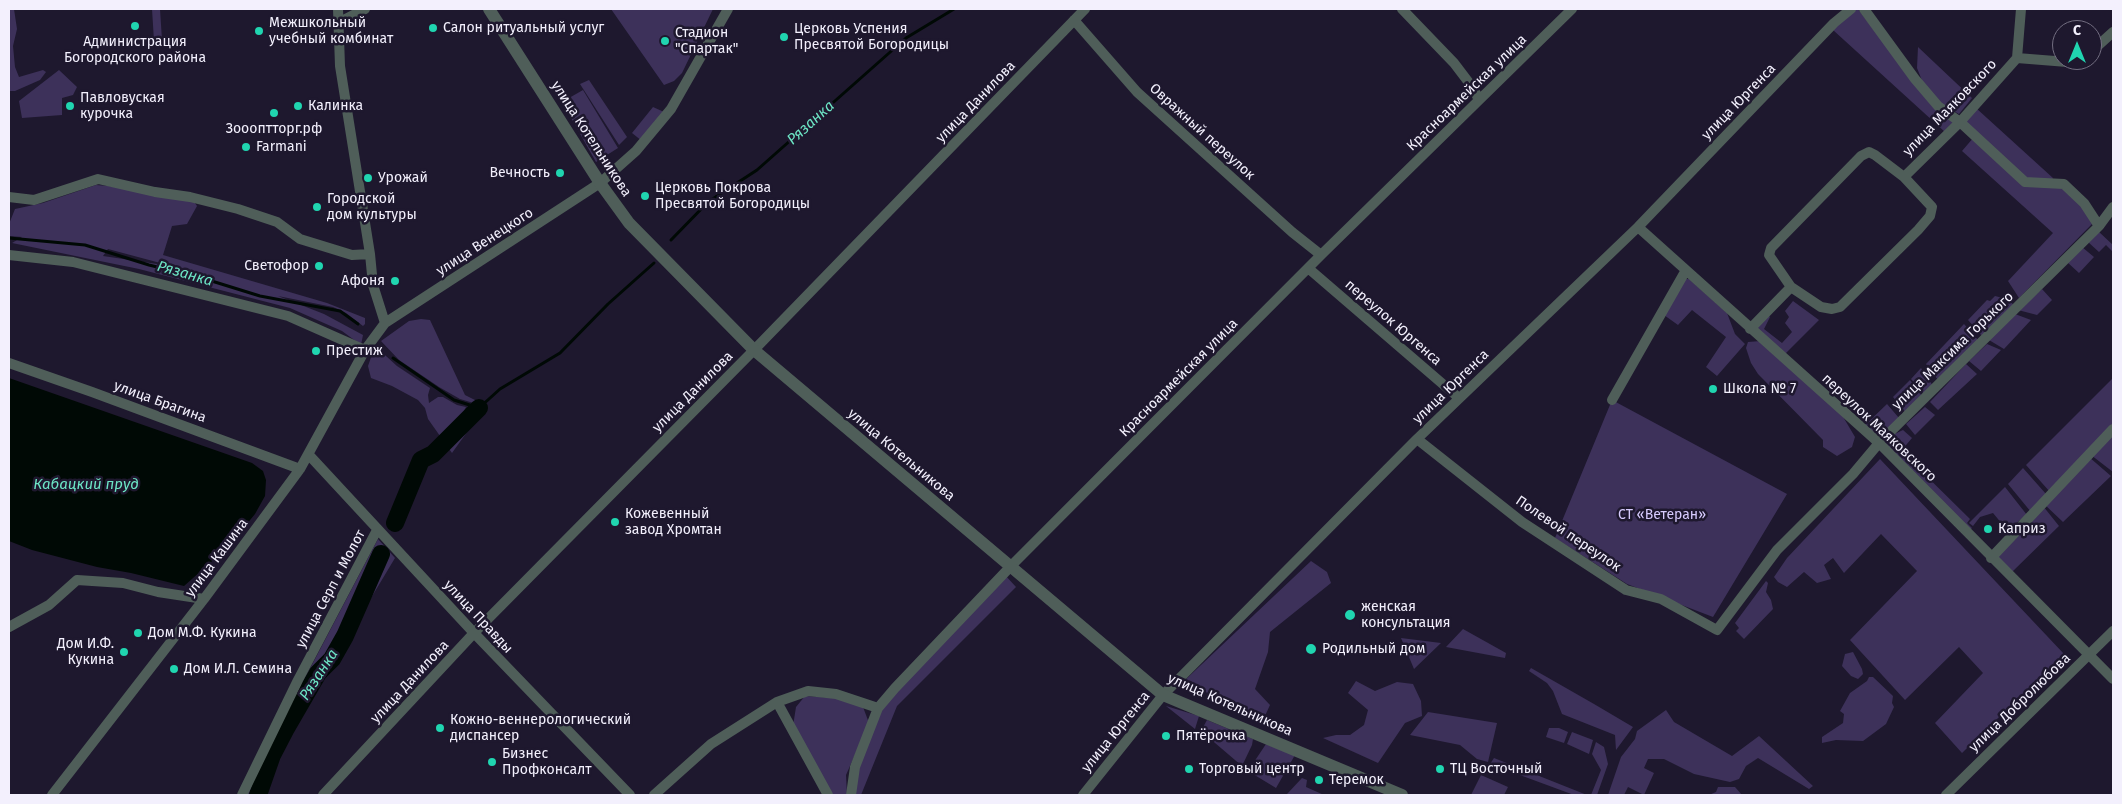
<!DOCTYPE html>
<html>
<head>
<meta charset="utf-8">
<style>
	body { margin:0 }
	#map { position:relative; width:2122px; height:804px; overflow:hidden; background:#1e182e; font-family:"Fira Sans",sans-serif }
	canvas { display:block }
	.frame { position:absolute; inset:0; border:10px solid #f3f0fd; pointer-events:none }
	.north { position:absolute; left:2052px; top:20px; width:50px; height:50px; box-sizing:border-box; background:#1e182e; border:1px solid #736e81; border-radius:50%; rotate:0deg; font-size:14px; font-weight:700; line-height:20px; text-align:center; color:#f3f0fd }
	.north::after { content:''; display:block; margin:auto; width:18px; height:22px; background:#20d5b0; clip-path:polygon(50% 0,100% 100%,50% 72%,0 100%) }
</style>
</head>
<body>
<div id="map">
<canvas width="2122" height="804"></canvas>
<div class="frame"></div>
<div class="north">С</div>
</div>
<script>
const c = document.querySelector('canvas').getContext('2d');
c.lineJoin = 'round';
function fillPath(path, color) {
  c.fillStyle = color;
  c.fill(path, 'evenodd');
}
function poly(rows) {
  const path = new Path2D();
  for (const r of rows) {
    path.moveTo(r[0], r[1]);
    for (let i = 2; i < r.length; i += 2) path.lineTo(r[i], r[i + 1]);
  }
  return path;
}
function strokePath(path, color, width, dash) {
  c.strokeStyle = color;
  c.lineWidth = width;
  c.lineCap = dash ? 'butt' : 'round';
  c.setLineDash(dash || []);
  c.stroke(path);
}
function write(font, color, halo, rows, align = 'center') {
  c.font = font + ' "Fira Sans",sans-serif';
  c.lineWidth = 5;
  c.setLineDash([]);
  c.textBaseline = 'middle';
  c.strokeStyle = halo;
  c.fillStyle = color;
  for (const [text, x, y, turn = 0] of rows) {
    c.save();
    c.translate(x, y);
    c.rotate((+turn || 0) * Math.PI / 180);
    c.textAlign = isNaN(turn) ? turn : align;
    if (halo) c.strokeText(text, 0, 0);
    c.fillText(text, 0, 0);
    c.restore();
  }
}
fillPath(poly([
	[9,9,14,9,17,29,13,46,15,67,19,77,43,70,46,72,40,80,15,91,9,91],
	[152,9,160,9,162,40,154,41],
	[611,9,713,9,682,73,674,81,664,85],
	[1853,9,1858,9,1933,107,1956,122,1945,132,1833,30],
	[1918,47,1972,98,1959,114,1941,104,1923,83,1917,68],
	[59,70,77,87,73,95,62,98,62,115,22,118,19,101],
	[589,80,627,137,619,145,580,84],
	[583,90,618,148,596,162,562,102],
	[653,107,664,112,642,141,632,133],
	[1976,108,2053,178,2052,180,2023,179,1963,124],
	[1974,137,2023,185,2062,186,2079,202,2093,223,2019,298,2008,281,2053,233,1962,151],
	[96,185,120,187,193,200,197,206,187,224,172,226,163,255,327,303,365,318,365,324,363,326,346,313,333,307,278,296,324,314,363,335,361,345,342,331,290,308,139,269,12,243,22,237,9,236,9,224,15,209,43,203],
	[108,249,164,264,164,265,103,256],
	[2098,231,2113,245,2113,252,2106,245,2099,252,2088,242],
	[2082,247,2094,257,2079,273,2067,262],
	[1684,279,1689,279,1727,313,1735,334,1745,344,1717,376,1706,367,1726,337,1692,310,1678,325,1664,315],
	[2042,289,2052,300,2037,315,2018,310],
	[1995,296,2007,299,2014,305,1982,336,1968,320,1987,300,1990,301],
	[1793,301,1819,320,1784,355,1755,330,1768,315,1770,317,1764,329,1782,343,1792,332,1785,323,1789,317,1785,311],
	[2015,314,2031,320,2004,349,1989,340],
	[421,319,430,320,465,395,477,401,477,404,460,399,439,387,399,360,381,341,409,321],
	[1964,324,1978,340,1938,380,1926,364],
	[1761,341,1842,415,1855,437,1852,447,1837,456,1823,447,1823,440,1758,374,1751,363,1746,348,1748,342],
	[1987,344,2001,350,1981,371,1969,361],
	[375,346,397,366,430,388,428,395,429,403,438,397,443,397,457,405,466,407,457,425,462,426,476,412,480,414,452,453,428,419,425,408,418,400,392,386,371,378,368,366],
	[1966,364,1977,374,1938,410,1930,402],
	[1921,368,1933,386,1924,394,1911,379],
	[2113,378,2113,425,2050,492,2026,465],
	[1910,380,1922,396,1906,413,1893,397],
	[1612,400,1787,494,1713,617,1627,584,1555,538],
	[1887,404,1899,418,1878,438,1863,427],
	[1925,407,1935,415,1915,435,1906,424],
	[1903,430,1912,438,1901,451,1970,519,1967,523,1972,528,1967,533,1886,445,1884,439],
	[2113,432,2113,472,2091,455],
	[2089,457,2111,476,2063,522,2044,504],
	[1880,459,2064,654,1962,753,1935,723,1983,673,1959,647,1905,700,1850,640,1917,571,1881,534,1844,573,1833,558,1824,565,1831,579,1817,583,1804,572,1787,587,1778,582,1774,577,1787,558],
	[2023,468,2046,494,2031,512,2008,484],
	[2005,487,2027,515,2007,530,1993,513,1980,517,1973,526,1969,523],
	[2043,506,2059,526,2012,572,1996,557],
	[378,539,395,558,323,678,306,697,293,719,295,723,261,795,246,795,272,741],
	[1311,561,1327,572,1331,583,1270,632,1268,652,1255,689,1270,705,1264,718,1183,682],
	[1005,575,1016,587,897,706,861,795,854,795,857,767,881,706],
	[1766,581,1768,583,1766,592,1771,600,1773,609,1744,639,1736,631,1739,628,1735,623],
	[1463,629,1506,653,1505,658,1446,647],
	[1401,638,1441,643,1414,669],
	[1853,652,1862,669,1863,674,1858,679,1851,676,1842,666,1845,654],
	[1531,668,1594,704,1633,727,1616,750,1615,735,1562,714,1553,691,1547,683,1529,671],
	[1869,677,1873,677,1893,696,1892,703,1894,707,1886,724,1863,741,1836,740,1822,743,1822,737,1843,723,1844,714,1840,711,1850,693,1867,681],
	[1356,681,1375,691,1397,682,1413,684,1421,701,1422,716,1405,723,1378,763,1323,738,1336,735,1350,735,1364,725,1368,710,1348,693],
	[805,696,835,698,863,707,869,723,846,775,847,795,833,795,828,790,793,726,796,707],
	[1166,706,1199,716,1195,729],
	[1666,710,1674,722,1732,756,1759,736,1813,786,1809,789,1758,758,1746,766,1739,779,1730,782,1694,774,1664,759,1648,759,1644,768,1654,773,1644,795,1628,787,1624,795,1608,795,1621,757,1635,739,1637,731],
	[1428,712,1497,723,1488,762,1477,759,1460,745,1410,735],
	[1207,720,1253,739,1252,745,1242,766,1201,731],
	[1549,728,1559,728,1568,732,1564,743,1546,737],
	[1572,732,1593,740,1589,754,1567,744],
	[1596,742,1604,747,1608,764,1597,795,1591,795,1601,770,1592,754],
	[1266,744,1295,755,1276,788,1248,771],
	[1494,758,1587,795,1574,795,1490,764],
	[1481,775,1508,787,1504,795,1471,795],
	[1302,778,1307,780,1306,787,1324,795,1287,794],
	[1718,787,1735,787,1742,795,1709,795,1716,792]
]), '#3d315a');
fillPath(poly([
	[9,378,252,463,263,471,266,480,265,496,255,514,227,548,184,586,131,573,97,567,32,550,9,541]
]), '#000905');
strokePath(poly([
	[9,238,85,245,149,265,202,278,260,296,340,311,358,324],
	[671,240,708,202,757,170,906,38,954,9],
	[393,358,454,400,479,408,500,389,560,353,608,304,654,263]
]), '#000905', 3);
strokePath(poly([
	[395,523,421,460,433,454,479,408],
	[258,795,272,755,285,730,318,673,332,659,345,636,381,554]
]), '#000905', 18);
strokePath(poly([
	[338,9,340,66,370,254,373,285,385,323],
	[1402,9,1454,63,1473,88,1479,100],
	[1864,9,1915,79,1938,106,1960,122,2025,182,2064,184,2084,203,2099,226],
	[1074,20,1137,92,1292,232,1321,255],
	[338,23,365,9],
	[2092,51,2113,32],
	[2017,58,2021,9],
	[9,197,34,200,98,179,155,192,190,197,238,209,277,222,300,239,352,255,370,254],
	[1638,227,1879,443,2113,679],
	[9,255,73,262,288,316,365,350],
	[1308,268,1459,398],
	[1791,287,1769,255,1771,248,1861,156,1869,152,1875,155,1904,177],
	[1750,329,1791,287,1821,307,1832,309,1840,307,1918,230,1930,216,1932,207,1904,177,1960,122,2017,58,2080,63,2083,60],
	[9,363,92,392,300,469],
	[1612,400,1686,270],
	[1417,439,1522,522,1626,590,1661,599,1717,630,1777,550,1853,474,1879,443,2099,226,2113,207],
	[309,455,474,633,630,795],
	[1991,558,2113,429],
	[9,627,49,605,77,580,123,583,158,592,204,599],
	[777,702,828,795],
	[52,795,204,599,300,469,365,350,385,323,600,183,636,151,671,109,728,9],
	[242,795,298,680,377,530],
	[323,795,474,633,754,350,1085,9],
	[654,795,711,744,777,702,808,691,836,694,878,708],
	[851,795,855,767,878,708,895,688,1011,566,1321,255,1572,9],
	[1083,795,1163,695,1417,439,1638,227,1834,23,1851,9],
	[1946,795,2113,631]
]), '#4f5e59', 10);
strokePath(poly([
	[489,9,600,183,629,223,754,350,1163,695,1402,795]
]), '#4f5e59', 12);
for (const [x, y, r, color] of [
	[135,26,5,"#20d5b0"],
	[433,28,5,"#20d5b0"],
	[259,31,5,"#20d5b0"],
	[784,37,5,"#20d5b0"],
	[665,41,5,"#20d5b0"],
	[70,106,5,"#20d5b0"],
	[298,106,5,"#20d5b0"],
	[274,113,5,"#20d5b0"],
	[246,147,5,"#20d5b0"],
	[560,173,5,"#20d5b0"],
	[368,178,5,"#20d5b0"],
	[645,196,5,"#20d5b0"],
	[317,207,5,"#20d5b0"],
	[319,266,5,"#20d5b0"],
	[395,281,5,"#20d5b0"],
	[316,351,5,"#20d5b0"],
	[1713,389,5,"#20d5b0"],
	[615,522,5,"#20d5b0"],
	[1988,529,5,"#20d5b0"],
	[1350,615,6,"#20d5b0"],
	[138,633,5,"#20d5b0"],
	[1311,649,6,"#20d5b0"],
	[124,652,5,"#20d5b0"],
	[174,669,5,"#20d5b0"],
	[440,728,5,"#20d5b0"],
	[1166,736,5,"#20d5b0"],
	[492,762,5,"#20d5b0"],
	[1189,769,5,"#20d5b0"],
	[1440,769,5,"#20d5b0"],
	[1319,780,5,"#20d5b0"]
]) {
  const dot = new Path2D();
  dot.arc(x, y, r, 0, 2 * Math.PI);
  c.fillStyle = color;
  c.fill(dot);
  strokePath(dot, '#1e182e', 2);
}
write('14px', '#f3f0fd', '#1e182e', [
	["Межшкольный",269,23],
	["учебный комбинат",269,39],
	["Салон ритуальный услуг",443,28],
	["Церковь Успения",794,29],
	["Пресвятой Богородицы",794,45],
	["Стадион",675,33],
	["\"Спартак\"",675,49],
	["Администрация",135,42,"center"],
	["Богородского района",135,58,"center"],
	["Павловуская",80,98],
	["курочка",80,114],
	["Калинка",308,106],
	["Зоооптторг.рф",274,129,"center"],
	["Farmani",256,147],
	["Вечность",550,173,"right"],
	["Урожай",378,178],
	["Церковь Покрова",655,188],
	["Пресвятой Богородицы",655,204],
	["Городской",327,199],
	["дом культуры",327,215],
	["Светофор",309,266,"right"],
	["Афоня",385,281,"right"],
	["Престиж",326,351],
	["Школа № 7",1723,389],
	["Кожевенный",625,514],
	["завод Хромтан",625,530],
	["Каприз",1998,529],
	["женская",1361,607],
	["консультация",1361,623],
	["Дом М.Ф. Кукина",148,633],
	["Дом И.Ф.",114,644,"right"],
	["Кукина",114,660,"right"],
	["Родильный дом",1322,649],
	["Дом И.Л. Семина",184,669],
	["Кожно-веннерологический",450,720],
	["диспансер",450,736],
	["Пятёрочка",1176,736],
	["Бизнес",502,754],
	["Профконсалт",502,770],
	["Торговый центр",1199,769],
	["ТЦ Восточный",1450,769],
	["Теремок",1329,780]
], 'left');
write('14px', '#f3f0fd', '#1e182e', [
	["Красноармейская улица",1467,93,-44],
	["улица Данилова",976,102,-46],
	["улица Юргенса",1739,102,-46],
	["улица Маяковского",1950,108,-46],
	["Овражный переулок",1202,132,42],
	["улица Котельникова",591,139,57],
	["улица Венецкого",485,242,-33],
	["переулок Юргенса",1393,323,41],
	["улица Максима Горького",1953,351,-44],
	["Красноармейская улица",1179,378,-45],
	["улица Юргенса",1451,387,-44],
	["улица Данилова",693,392,-45],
	["улица Брагина",160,402,20],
	["переулок Маяковского",1879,428,43],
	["улица Котельникова",901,455,40],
	["Полевой переулок",1568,534,34],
	["улица Кашина",217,558,-53],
	["улица Серп и Молот",331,589,-62],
	["улица Правды",478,617,47],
	["улица Данилова",410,682,-47],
	["улица Добролюбова",2020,703,-44],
	["улица Котельникова",1230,705,24],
	["улица Юргенса",1116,732,-51]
]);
write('14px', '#d7cbfe', '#1e182e', [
	["СТ «Ветеран»",1662,515]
]);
write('italic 15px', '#6de6c6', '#1e182e', [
	["Рязанка",811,123,-42],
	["Рязанка",185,274,16],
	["Кабацкий пруд",86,485],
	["Рязанка",319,675,-57]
]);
</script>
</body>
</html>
